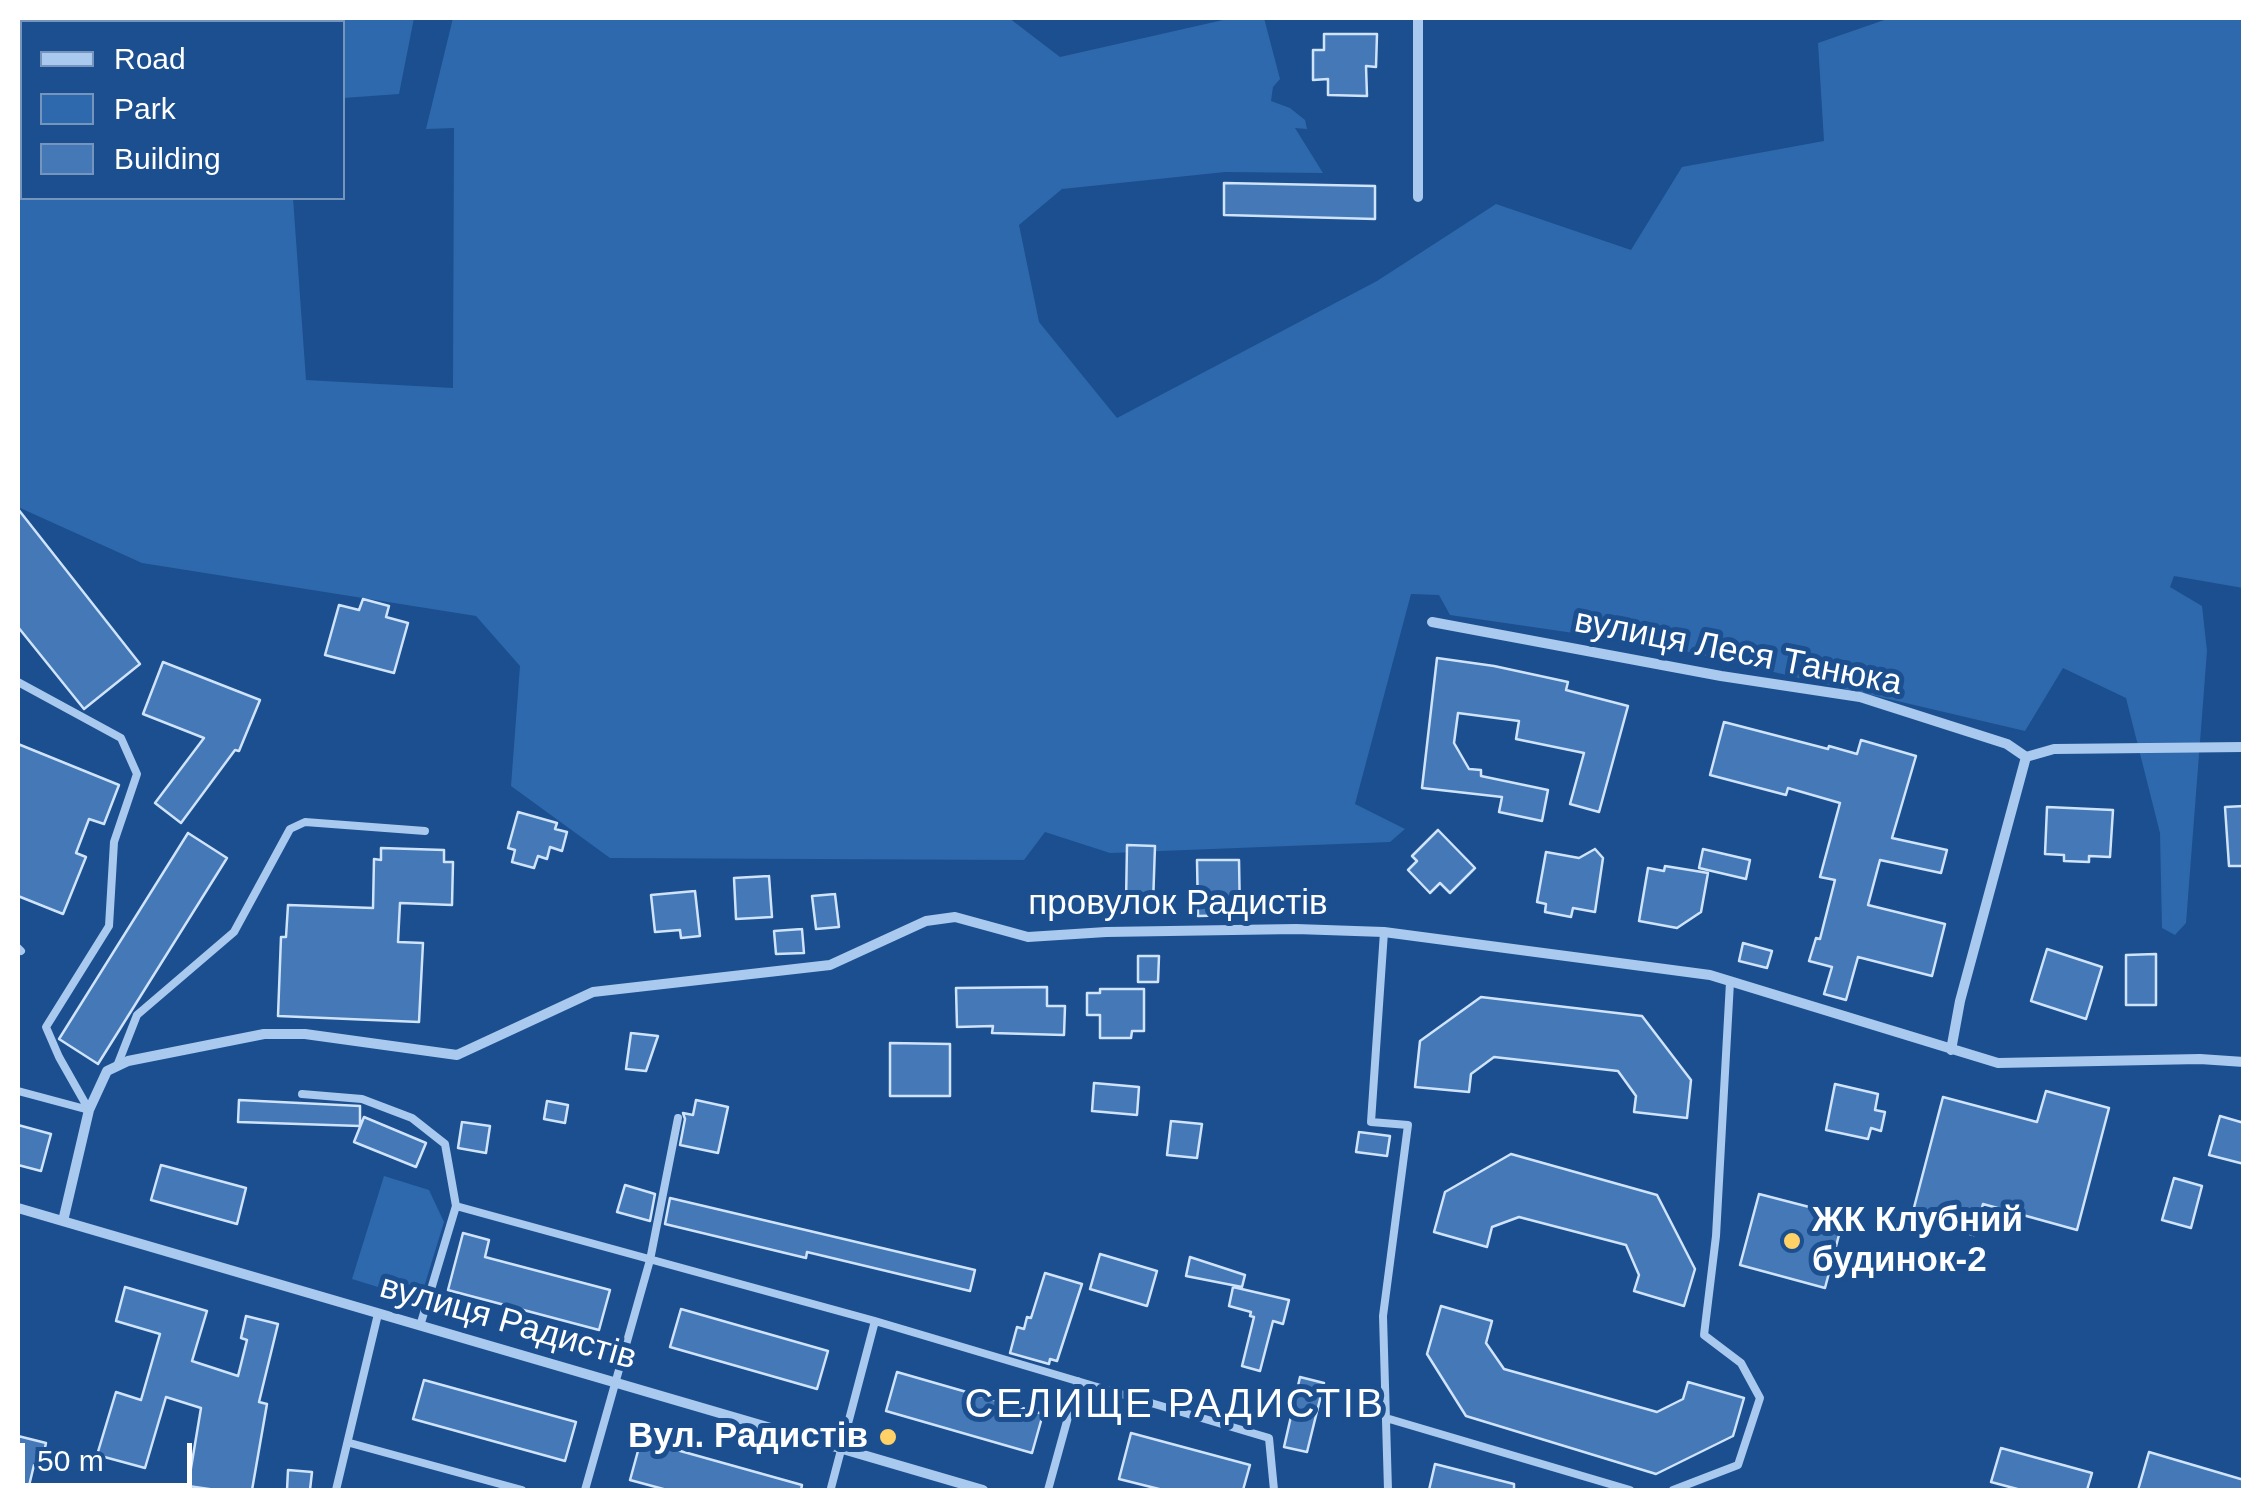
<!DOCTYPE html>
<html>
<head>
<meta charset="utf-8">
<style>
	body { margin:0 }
	#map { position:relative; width:2261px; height:1508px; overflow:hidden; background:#1b4f8f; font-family:Helvetica,sans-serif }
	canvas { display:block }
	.frame { position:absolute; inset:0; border:20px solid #fff; pointer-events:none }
	.legend { position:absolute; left:20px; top:20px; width:325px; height:180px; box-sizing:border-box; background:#1b4f8f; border:2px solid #7695bc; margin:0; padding:12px 18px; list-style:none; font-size:30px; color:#fff }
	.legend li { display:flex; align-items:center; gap:20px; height:50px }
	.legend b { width:50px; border:2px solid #7695bc }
	.scale { position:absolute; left:20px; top:1443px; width:172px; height:45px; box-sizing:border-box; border:5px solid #fff; border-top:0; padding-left:12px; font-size:30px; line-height:35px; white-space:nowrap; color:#fff; -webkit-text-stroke:8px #1b4f8f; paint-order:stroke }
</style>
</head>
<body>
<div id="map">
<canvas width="2261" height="1508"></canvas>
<div class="frame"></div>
<ul class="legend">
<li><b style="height:12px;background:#a9c9ee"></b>Road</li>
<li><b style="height:28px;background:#2e69ad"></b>Park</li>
<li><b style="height:28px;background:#4478b7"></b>Building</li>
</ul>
<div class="scale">50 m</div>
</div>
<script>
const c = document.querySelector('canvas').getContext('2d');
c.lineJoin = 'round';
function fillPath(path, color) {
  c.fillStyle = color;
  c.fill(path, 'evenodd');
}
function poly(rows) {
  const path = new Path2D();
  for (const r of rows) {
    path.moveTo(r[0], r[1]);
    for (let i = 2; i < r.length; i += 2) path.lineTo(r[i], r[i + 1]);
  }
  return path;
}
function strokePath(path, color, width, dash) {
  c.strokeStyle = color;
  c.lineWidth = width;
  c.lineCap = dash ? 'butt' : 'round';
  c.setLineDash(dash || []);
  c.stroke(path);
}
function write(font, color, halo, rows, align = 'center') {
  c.font = font + ' Helvetica,sans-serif';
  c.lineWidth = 10;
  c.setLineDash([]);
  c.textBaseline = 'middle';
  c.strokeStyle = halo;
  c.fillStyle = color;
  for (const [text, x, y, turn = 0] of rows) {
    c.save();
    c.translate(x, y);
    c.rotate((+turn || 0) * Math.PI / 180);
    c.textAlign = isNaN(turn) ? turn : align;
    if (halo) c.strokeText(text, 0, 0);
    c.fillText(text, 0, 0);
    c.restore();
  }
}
fillPath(poly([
	[18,18,414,18,399,94,343,98,342,22,22,22,22,198,293,198,306,380,453,388,454,128,426,129,453,18,1009,18,1060,57,1232,18,1264,18,1280,79,1273,87,1271,101,1290,108,1305,120,1307,129,1295,128,1323,173,1225,172,1062,189,1019,225,1039,322,1117,418,1377,281,1496,204,1631,250,1682,167,1824,141,1818,43,1890,18,2243,18,2243,588,2174,576,2170,587,2202,606,2207,651,2186,923,2175,935,2162,928,2160,833,2126,698,2063,668,2025,731,1663,646,1450,615,1439,595,1411,594,1355,804,1405,829,1390,842,1110,853,1045,832,1024,860,610,858,511,786,520,666,476,616,142,563,18,507],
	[384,1176,429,1190,444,1222,420,1300,352,1279]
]), '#2e69ad');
const building = poly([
	[1324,34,1377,34,1376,67,1366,66,1367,96,1328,95,1328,79,1313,80,1313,50,1324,50,1324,34],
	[1224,183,1375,186,1375,219,1224,215,1224,183],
	[18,509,140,664,84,709,18,627,18,509],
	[363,599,389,606,386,617,408,623,394,673,325,655,339,605,359,610,363,599],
	[1437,658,1494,666,1568,682,1566,690,1628,706,1599,812,1570,804,1584,753,1516,739,1519,721,1458,713,1454,743,1469,769,1481,770,1481,776,1548,790,1542,821,1499,812,1502,797,1422,788,1437,658],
	[163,662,260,700,239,751,235,750,181,823,155,803,204,738,143,714,163,662],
	[1724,722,1828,749,1829,746,1857,754,1861,740,1916,756,1892,838,1947,850,1941,873,1880,860,1868,905,1945,924,1932,976,1858,957,1846,1000,1824,994,1832,967,1809,961,1816,938,1820,939,1835,880,1820,877,1840,803,1788,788,1786,795,1710,775,1724,722],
	[18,744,119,785,104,824,89,819,76,853,86,857,63,914,18,896,18,744],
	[2244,806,2244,866,2229,866,2225,807,2244,806],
	[2047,807,2113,810,2110,857,2089,856,2089,862,2064,861,2064,855,2045,854,2047,807],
	[518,812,557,823,555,829,567,832,562,851,550,847,547,859,538,856,534,868,512,862,515,850,508,848,518,812],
	[1438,830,1475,868,1450,893,1440,883,1430,893,1408,870,1417,861,1412,856,1438,830],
	[188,833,227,858,98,1064,59,1039,188,833],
	[1127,845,1155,846,1153,904,1126,903,1127,845],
	[381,848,444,850,444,862,453,862,452,905,400,903,398,942,423,943,419,1022,278,1016,281,937,286,937,288,905,373,908,374,859,381,860,381,848],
	[1595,849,1603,858,1595,912,1573,908,1571,917,1545,912,1546,904,1537,902,1546,852,1579,858,1595,849],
	[1703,849,1750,860,1746,879,1699,868,1703,849],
	[1197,860,1239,860,1240,915,1198,916,1197,860],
	[1665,866,1708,873,1701,912,1677,928,1639,921,1648,868,1664,871,1665,866],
	[769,876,772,917,736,919,734,878,769,876],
	[695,891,700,936,681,938,680,930,655,932,651,895,695,891],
	[835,894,839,927,816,929,812,896,835,894],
	[802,929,804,953,776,954,774,931,802,929],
	[1743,943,1772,951,1767,968,1739,961,1743,943],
	[2047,949,2102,967,2086,1019,2031,1001,2047,949],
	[2156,954,2156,1005,2126,1005,2126,955,2156,954],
	[1138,956,1159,956,1158,982,1138,982,1138,956],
	[1047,987,1047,1006,1065,1006,1064,1035,992,1033,993,1026,957,1027,956,988,1047,987],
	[1100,989,1144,989,1144,1031,1132,1031,1131,1038,1100,1038,1100,1015,1087,1015,1087,993,1100,993,1100,989],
	[1481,997,1642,1016,1691,1080,1687,1118,1634,1112,1636,1096,1618,1071,1494,1057,1471,1074,1469,1092,1415,1087,1420,1041,1481,997],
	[631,1033,658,1036,646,1071,626,1069,631,1033],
	[890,1043,950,1044,950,1096,890,1096,890,1043],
	[1094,1083,1139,1087,1137,1115,1092,1111,1094,1083],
	[1835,1084,1878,1094,1875,1110,1885,1112,1881,1131,1871,1128,1868,1139,1826,1130,1835,1084],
	[2046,1091,2109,1108,2077,1230,1983,1204,1974,1235,1911,1219,1943,1097,2037,1122,2046,1091],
	[239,1100,360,1106,360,1126,238,1122,239,1100],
	[696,1100,728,1107,718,1153,680,1145,685,1119,683,1113,693,1115,696,1100],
	[547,1101,568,1105,565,1123,544,1119,547,1101],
	[2220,1116,2244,1123,2244,1164,2209,1155,2220,1116],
	[364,1117,426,1143,416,1167,354,1142,364,1117],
	[1171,1121,1202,1124,1197,1158,1167,1155,1171,1121],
	[462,1122,490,1126,486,1153,458,1148,462,1122],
	[18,1125,51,1134,41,1171,18,1165,18,1125],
	[1359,1132,1390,1136,1387,1156,1356,1152,1359,1132],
	[1511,1154,1657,1195,1695,1269,1684,1306,1634,1291,1639,1275,1626,1245,1519,1217,1492,1227,1487,1247,1434,1232,1445,1192,1511,1154],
	[161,1165,246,1188,237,1224,151,1200,161,1165],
	[2174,1178,2202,1186,2191,1228,2162,1220,2174,1178],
	[625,1185,655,1194,650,1221,617,1212,625,1185],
	[1759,1194,1844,1216,1825,1288,1740,1265,1759,1194],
	[670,1198,975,1270,970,1291,807,1252,806,1258,665,1224,670,1198],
	[463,1233,489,1240,485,1257,610,1290,599,1330,448,1290,463,1233],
	[1100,1254,1157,1271,1147,1306,1090,1289,1100,1254],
	[1190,1257,1245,1275,1242,1287,1186,1276,1190,1257],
	[1045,1273,1082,1284,1057,1361,1050,1359,1049,1364,1010,1353,1017,1327,1024,1329,1027,1317,1031,1318,1045,1273],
	[125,1287,207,1311,192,1361,238,1376,247,1340,241,1338,246,1316,278,1324,259,1402,267,1404,252,1490,216,1490,188,1486,201,1408,166,1397,145,1468,97,1455,116,1392,141,1400,160,1334,116,1321,125,1287],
	[1233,1287,1289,1300,1283,1324,1273,1321,1260,1371,1242,1366,1254,1317,1250,1316,1251,1312,1229,1306,1233,1287],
	[1441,1306,1492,1321,1486,1343,1504,1369,1657,1412,1683,1399,1688,1382,1744,1398,1733,1436,1656,1474,1466,1416,1427,1354,1441,1306],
	[681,1309,828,1351,817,1389,670,1347,681,1309],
	[897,1372,1043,1414,1032,1453,886,1411,897,1372],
	[1300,1377,1324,1383,1307,1452,1284,1447,1300,1377],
	[424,1380,576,1422,565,1461,413,1419,424,1380],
	[1131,1433,1250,1465,1243,1490,1163,1490,1119,1479,1131,1433],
	[18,1436,46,1443,41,1467,34,1465,28,1490,18,1490,18,1436],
	[641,1440,802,1485,801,1490,667,1490,630,1480,641,1440],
	[2001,1448,2092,1473,2087,1490,2021,1490,1991,1482,2001,1448],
	[2149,1452,2244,1480,2244,1490,2138,1490,2149,1452],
	[1435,1464,1514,1484,1514,1490,1429,1490,1435,1464],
	[288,1470,312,1472,310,1490,287,1490,288,1470]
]);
fillPath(building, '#4478b7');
strokePath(building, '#cfe3fa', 2.5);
strokePath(poly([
	[18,682,121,738,137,774,114,842,109,926,46,1027,59,1057,89,1110,18,1091],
	[1384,932,1371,1122,1408,1125,1383,1316,1388,1490],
	[18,948,21,951],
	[117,1066,137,1015,234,932,290,829,305,822,425,831],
	[302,1094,362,1099,412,1118,445,1144,456,1206,420,1326],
	[456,1206,875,1321,1269,1438,1274,1490],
	[1386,1418,1630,1490],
	[350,1443,522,1490],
	[831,1488,875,1321],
	[336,1490,378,1314],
	[585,1490,650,1260,678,1118],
	[1048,1490,1078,1381],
	[1673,1490,1738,1465,1760,1398,1741,1363,1704,1335,1716,1236,1730,982]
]), '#a9c9ee', 8);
strokePath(poly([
	[1418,197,1418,18],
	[1432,622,1721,676,1860,697,2007,744,2026,757],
	[2026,757,2054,749,2244,747],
	[1951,1050,1960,1001,2026,757],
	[18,1208,983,1490],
	[63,1221,89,1110,107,1071,128,1061,264,1034,305,1034,457,1055,593,992,830,965,926,921,955,917,1028,937,1106,932,1296,929,1384,932,1710,975,1998,1063,2200,1059,2244,1062]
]), '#a9c9ee', 10);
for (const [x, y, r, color] of [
	[1792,1241,10,"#ffd166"],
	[888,1437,10,"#ffd166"]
]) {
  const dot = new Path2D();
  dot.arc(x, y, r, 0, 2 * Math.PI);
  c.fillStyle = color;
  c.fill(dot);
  strokePath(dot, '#1b4f8f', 4);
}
write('35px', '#fff', '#1b4f8f', [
	["вулиця Леся Танюка",1738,653,11],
	["провулок Радистів",1178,904],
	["вулиця Радистів",508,1323,16]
]);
write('bold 35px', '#fff', '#1b4f8f', [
	["ЖК Клубний",1812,1221],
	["будинок-2",1812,1261],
	["Вул. Радистів",868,1437,"right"]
], 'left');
c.letterSpacing = '2.5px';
write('40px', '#fff', '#1b4f8f', [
	["СЕЛИЩЕ РАДИСТІВ",1175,1406]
]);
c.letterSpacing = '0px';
</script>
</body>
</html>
